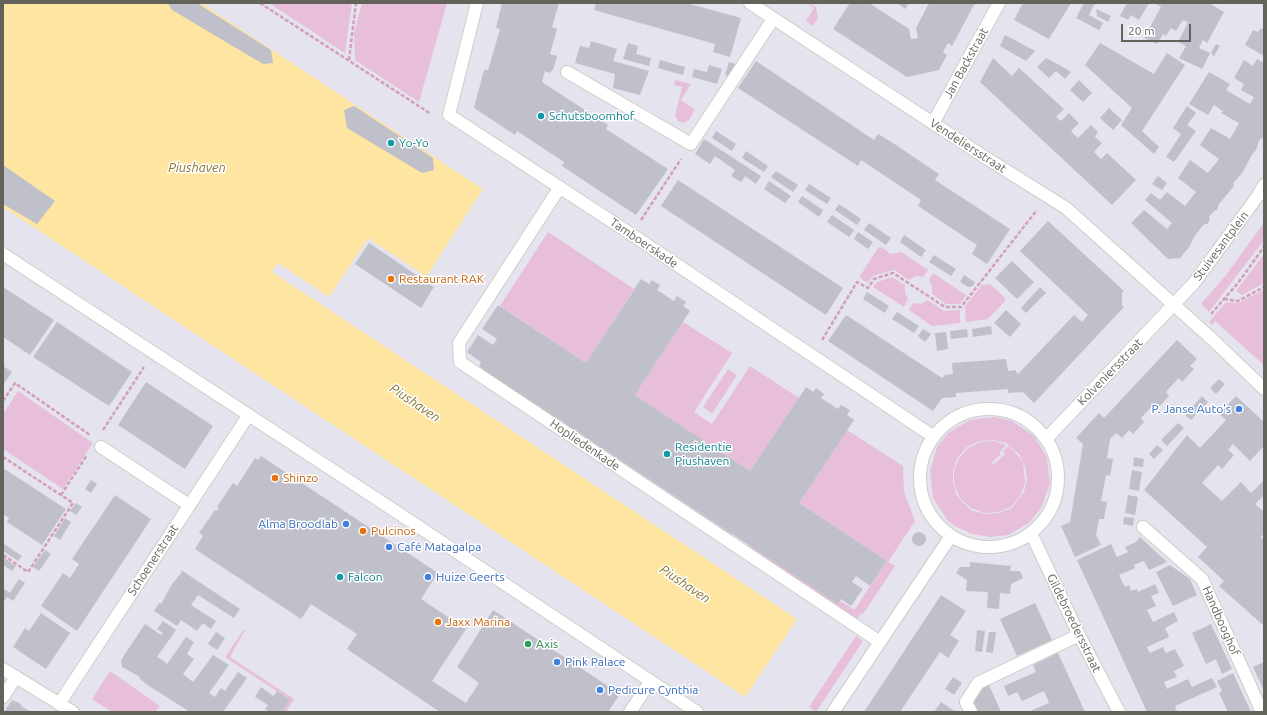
<!DOCTYPE html>
<html>
<head>
<meta charset="utf-8">
<style>
	body { margin:0 }
	#map { position:relative; width:1267px; height:715px; overflow:hidden; background:#e4e3ee; font-family:Ubuntu,sans-serif }
	canvas { display:block }
	.frame { position:absolute; inset:0; border:4px solid #64635b; pointer-events:none }
	.scale { position:absolute; left:1121px; top:24px; width:70px; height:18px; box-sizing:border-box; border:2px solid #64635b; border-top:0; padding-left:5px; font-size:12px; line-height:14px; white-space:nowrap; color:#64635b; -webkit-text-stroke:3px #fff; paint-order:stroke }
</style>
</head>
<body>
<div id="map">
<canvas width="1267" height="715"></canvas>
<div class="frame"></div>
<div class="scale">20 m</div>
</div>
<script>
const c = document.querySelector('canvas').getContext('2d');
c.lineJoin = 'round';
function fillPath(path, color) {
  c.fillStyle = color;
  c.fill(path, 'evenodd');
}
function poly(rows) {
  const path = new Path2D();
  for (const r of rows) {
    if (r.length === 3) {
      path.moveTo(r[0] + r[2], r[1]);
      path.arc(r[0], r[1], r[2], 0, 2 * Math.PI);
      continue;
    }
    path.moveTo(r[0], r[1]);
    for (let i = 2; i < r.length; i += 2) path.lineTo(r[i], r[i + 1]);
  }
  return path;
}
function strokePath(path, color, width, dash) {
  c.strokeStyle = color;
  c.lineWidth = width;
  c.lineCap = dash ? 'butt' : 'round';
  c.setLineDash(dash || []);
  c.stroke(path);
}
function write(font, color, halo, rows, align = 'center') {
  c.font = font + ' Ubuntu,sans-serif';
  c.lineWidth = 3;
  c.setLineDash([]);
  c.textBaseline = 'middle';
  c.strokeStyle = halo;
  c.fillStyle = color;
  for (const [text, x, y, turn = 0] of rows) {
    c.save();
    c.translate(x, y);
    c.rotate((+turn || 0) * Math.PI / 180);
    c.textAlign = isNaN(turn) ? turn : align;
    if (halo) c.strokeText(text, 0, 0);
    c.fillText(text, 0, 0);
    c.restore();
  }
}
fillPath(poly([
	[269,3,352,3,345,53],
	[362,3,447,3,419,102,355,60,354,33],
	[807,3,816,7,818,18,813,26,806,21,814,8],
	[675,80,691,84,681,100,695,110,689,120,683,123,678,121,675,116,682,87,674,85],
	[1264,223,1264,240,1209,312,1201,304,1226,275],
	[548,232,634,289,586,363,500,306],
	[881,247,891,254,901,252,928,270,923,277,916,276,909,280,894,270,873,276,868,283,861,279,860,276,878,248],
	[1264,254,1264,283,1242,295,1236,291],
	[933,273,966,295,960,304,946,304,932,294,932,287,929,280],
	[892,277,905,285,905,293,908,299,904,307,873,287,877,282],
	[990,284,1005,298,1005,301,988,319,966,322,965,306,982,285],
	[1264,290,1264,365,1215,321,1212,325,1209,322,1226,302,1238,303],
	[928,300,944,311,960,310,960,323,932,326,909,310,913,303,921,304],
	[683,322,732,353,694,412,712,424,750,366,799,398,750,471,635,395],
	[728,369,737,375,712,414,703,407],
	[18,391,93,443,63,489,3,449,3,414],
	[995,417,1012,421,1034,436,1047,458,1050,484,1041,508,1030,522,1008,535,990,537,972,534,955,526,948,521,933,498,930,471,937,447,948,433,970,420],
	[993,440,1006,443,1019,454,1025,466,1027,479,1024,492,1012,508,999,513,986,514,972,511,957,496,953,483,953,470,958,457,967,447,979,441],
	[847,430,903,466,904,492,915,521,888,562,895,566,863,614,861,613,856,621,746,548,749,545,853,609,855,609,887,561,799,503],
	[584,436,732,534,730,537,582,440],
	[993,441,1006,445,1000,452,1000,455,992,462,993,465,1005,454,1003,451,1009,446,1014,451,1023,462,1025,483,1020,496,1011,507,998,512,984,513,971,508,960,498,954,485,954,471,959,458,968,448,980,442],
	[244,629,245,630,230,657,294,699,286,712,282,712,290,700,225,657],
	[856,636,863,641,816,712,809,707],
	[110,671,160,706,155,712,112,712,92,699]
]), '#e7bfdb');
fillPath(poly([
	[3,3,201,3,525,217,468,304,368,238,329,297,839,633,787,712,768,712,3,207]
]), '#ffe5a2');
fillPath(poly([
	[483,189,525,217,468,304,426,277],
	[278,263,839,633,787,712,768,712,745,697,797,619,272,272]
]), '#e4e3ee');
fillPath(poly([
	[168,3,197,3,271,50,273,63,263,64,172,10],
	[502,3,559,3,552,27,557,29,550,54,557,56,553,70,549,73,545,71,542,82,608,125,606,129,668,169,636,215,562,166,564,162,517,131,515,135,474,108,484,70,488,70,496,43,500,29,496,28],
	[596,3,686,3,741,18,730,57,713,52,715,44,594,10],
	[850,3,869,3,909,29,911,39,918,38,916,28,929,3,975,3,952,46,948,43,943,52,947,55,939,70,907,77,833,29],
	[897,3,909,3,905,9],
	[1023,3,1071,3,1049,39,1014,20],
	[1084,3,1095,3,1089,15,1103,23,1099,30,1076,18],
	[1127,3,1149,3,1139,20,1131,15,1128,20,1120,16],
	[1154,3,1209,3,1224,12,1207,43,1203,40,1199,48,1210,53,1202,69,1179,58,1186,46,1178,42,1188,22,1183,20,1176,31,1171,28,1166,36,1163,34,1157,44,1144,38,1161,7],
	[1096,9,1111,16,1108,22,1097,16],
	[1261,28,1264,30,1264,56,1245,45,1253,30,1258,32],
	[1005,35,1035,51,1026,61,1000,46],
	[591,41,617,49,613,61,649,71,640,95,613,88,615,74,575,63,580,46,589,48],
	[628,43,638,46,636,54,651,58,649,66,623,59],
	[1100,43,1154,74,1167,53,1185,65,1142,131,1159,147,1154,154,1121,125,1132,108,1085,65],
	[1216,44,1220,46,1214,56,1211,53],
	[993,58,1012,76,1019,68,1064,109,1056,117,1061,121,1069,113,1079,123,1071,131,1078,138,1091,125,1098,132,1095,137,1102,143,1094,152,1101,159,1107,153,1136,180,1112,205,980,82],
	[1046,58,1061,66,1071,72,1065,79,1056,71,1049,78,1037,67],
	[1257,59,1264,63,1264,136,1259,141,1256,150,1251,156,1243,172,1233,183,1234,186,1219,204,1217,210,1214,211,1209,217,1210,220,1207,224,1204,224,1194,237,1189,247,1180,258,1168,259,1131,223,1144,210,1167,229,1172,223,1145,200,1151,193,1160,200,1167,192,1185,206,1196,192,1178,178,1190,160,1208,173,1219,159,1200,145,1211,128,1230,139,1239,123,1221,113,1223,111,1214,105,1208,115,1189,104,1209,72,1230,84,1226,90,1250,104,1254,97,1241,90,1244,84,1234,78,1244,60,1253,66],
	[660,60,685,67,683,75,658,68],
	[756,61,874,140,878,134,893,143,939,174,935,180,1010,229,987,264,972,254,977,245,918,206,921,200,861,160,858,166,738,88],
	[729,62,736,64,728,76,725,75],
	[709,65,722,69,717,84,692,77,694,69,707,72],
	[1079,80,1092,93,1083,102,1070,90],
	[354,106,433,158,434,170,422,173,347,128,344,110],
	[1187,106,1196,113,1187,125,1196,131,1174,162,1166,157,1181,134,1173,128],
	[1109,108,1122,120,1113,130,1100,118],
	[716,131,736,144,732,151,712,138],
	[704,139,761,176,756,184,745,176,741,182,731,176,735,170,715,156,710,164,695,154],
	[746,151,768,166,764,172,742,158],
	[3,165,55,201,37,224,3,204],
	[776,171,798,185,793,192,771,177],
	[1158,176,1167,183,1162,190,1152,184],
	[678,180,843,288,826,315,661,206],
	[769,181,791,196,785,203,764,189],
	[809,184,831,198,827,204,805,190],
	[802,196,823,210,819,217,798,202],
	[839,204,861,219,857,225,835,210],
	[832,215,854,230,849,237,827,222],
	[1048,221,1124,291,1122,293,1122,305,1124,307,1034,403,1023,392,1008,393,1008,389,956,393,956,397,942,398,933,411,828,341,846,315,942,378,945,375,953,374,952,363,1006,359,1008,371,1015,370,1018,374,1074,315,1082,322,1088,315,1020,251],
	[869,223,891,238,886,245,864,230],
	[858,232,873,242,868,249,854,239],
	[904,235,926,250,921,257,900,242],
	[369,243,434,287,421,308,355,264],
	[934,255,956,269,951,276,929,262],
	[1012,261,1034,282,1017,299,995,278],
	[964,275,975,282,973,286,968,287,960,282],
	[641,279,649,284,652,280,660,285,657,290,674,301,677,296,686,302,683,306,690,311,635,395,750,471,806,387,813,392,816,388,824,394,821,398,838,409,841,405,850,410,847,415,854,420,799,503,887,561,870,586,856,576,852,582,863,589,851,606,841,599,838,604,584,436,480,368,479,367,481,362,467,352,478,335,493,345,497,339,482,329,498,305,586,363],
	[3,287,54,320,30,355,3,337],
	[1040,287,1046,293,1026,313,1021,308],
	[867,292,889,306,885,313,863,299],
	[1006,310,1021,324,1010,337,994,323],
	[897,312,919,326,914,333,892,319],
	[57,322,132,372,109,406,33,357],
	[991,326,992,334,973,337,972,329],
	[923,329,931,334,925,342,918,336],
	[967,329,968,337,951,339,950,331],
	[946,332,948,349,937,351,935,333],
	[1177,340,1197,359,1190,366,1194,369,1182,382,1179,378,1173,384,1166,392,1169,396,1158,408,1154,404,1141,418,1144,422,1133,434,1129,430,1122,438,1116,433,1110,439,1107,458,1113,459,1110,476,1106,475,1101,501,1107,502,1104,519,1099,519,1096,535,1101,545,1075,557,1061,526,1070,522,1083,444,1076,438,1099,413,1104,418],
	[3,366,12,372,3,385],
	[1219,379,1225,384,1216,394,1210,388],
	[146,382,213,426,185,469,118,425],
	[1202,396,1208,402,1191,420,1185,415],
	[1236,396,1264,422,1264,446,1250,461,1233,444,1228,450,1234,455,1222,469,1218,465,1202,483,1222,501,1241,482,1251,493,1264,480,1264,495,1255,504,1264,512,1264,533,1261,537,1264,540,1264,626,1219,586,1224,581,1198,557,1207,547,1144,490,1187,435,1200,448,1226,420,1219,414],
	[1178,423,1184,428,1167,446,1161,440],
	[1157,445,1163,450,1154,459,1149,454],
	[261,456,438,573,421,599,466,629,432,681,466,703,479,683,457,667,493,610,620,694,608,712,440,712,347,649,357,634,311,604,301,619,195,549,203,536,199,533,215,510,217,511,219,508,217,507,233,483,237,486,255,458,258,460],
	[1134,457,1144,459,1143,467,1133,466],
	[3,468,66,509,42,545,7,522,9,518,3,514],
	[1132,470,1142,472,1139,491,1129,489],
	[91,480,97,484,91,493,85,489],
	[115,495,151,519,77,631,41,606,63,573,70,578,79,564,72,559],
	[1128,495,1138,497,1135,515,1125,513],
	[76,503,82,507,76,515,70,511],
	[1124,517,1134,518,1133,526,1123,524],
	[65,518,71,522,60,540,54,536],
	[919,539,7],
	[1140,537,1167,562,1149,570,1144,561,1134,565,1135,568,1119,575,1125,587,1129,585,1131,591,1137,589,1138,592,1155,584,1159,593,1151,596,1156,606,1147,610,1153,622,1174,612,1178,621,1165,628,1169,637,1147,647,1150,653,1163,647,1166,653,1175,649,1184,666,1174,671,1177,677,1164,682,1167,689,1188,679,1192,687,1212,678,1217,687,1175,706,1177,712,1147,712,1077,560,1111,544,1117,557,1128,552,1125,547,1136,542],
	[4,544,22,556,18,561,3,551],
	[45,550,51,554,39,571,33,567],
	[3,557,16,566,12,571,3,565],
	[970,562,1011,566,1010,571,1020,571,1023,578,1011,584,1010,594,1000,593,999,609,987,608,988,592,966,591,967,580,956,573,960,567,970,567],
	[1170,565,1190,579,1197,595,1173,606,1156,572],
	[181,570,240,609,234,618,198,595,191,605,216,621,211,629,203,623,197,631,181,620,177,626,154,611,159,603,161,604,172,584,182,572],
	[19,579,25,583,13,601,7,597,3,603,3,588,10,593],
	[941,595,966,611,950,635,959,641,948,658,940,652,900,712,864,712],
	[1035,603,1052,640,1017,656,1000,619],
	[41,613,70,633,46,669,13,647,25,628,29,631],
	[163,621,176,630,157,657,162,660,167,664,186,637,194,642,187,654,194,659,183,674,193,682,213,655,229,665,209,693,215,697,221,688,225,691,238,672,247,678,223,712,190,712,146,684,139,678,140,677,122,667,121,660,145,624,161,635,163,633,157,629],
	[1211,624,1232,669,1222,674,1216,659,1206,664,1192,633],
	[977,630,985,631,982,652,975,651],
	[216,632,225,638,217,650,208,644],
	[989,632,996,632,993,653,986,652],
	[1058,653,1085,712,1028,712,1049,703,1044,691,1022,701,1017,692,1008,696,1004,686,1036,672,1033,665],
	[1264,662,1264,691,1253,667],
	[1233,673,1251,712,1228,712,1219,693,1222,691,1217,681],
	[953,677,962,683,954,695,945,689],
	[989,685,1001,712,978,712,972,700,980,689],
	[261,687,273,696,277,691,290,700,282,712,270,712,265,709,268,705,255,697],
	[12,700,21,704,21,706,31,712,4,712],
	[941,702,956,712,934,712]
]), '#bfc0c9');
const lane = poly([
	[567,72,691,144,773,19],
	[101,447,189,505],
	[1143,527,1202,579,1262,712],
	[3,697,16,677],
	[971,712,966,702,978,683,1079,635]
]);
const street = poly([
	[477,3,449,115,631,234,934,437],
	[750,3,983,156,1066,208,1212,339,1264,389],
	[933,123,999,3],
	[560,187,459,343,460,362,880,642],
	[3,254,389,507,697,712],
	[989,478,69],
	[1046,439,1194,283,1257,197,1264,185],
	[1031,533,1079,635,1119,712],
	[3,669,73,712],
	[59,704,248,416],
	[630,712,650,682],
	[833,712,951,536]
]);
strokePath(lane, '#cecdc7', 14);
strokePath(street, '#cecdc7', 14);
strokePath(poly([
	[260,3,431,114],
	[349,60,356,3],
	[641,220,681,159],
	[1224,299,1238,301,1264,287],
	[1211,314,1238,283,1264,247],
	[822,340,857,282,868,288,874,279,893,273,945,307,961,307,1037,210],
	[3,401,15,383,90,435],
	[103,430,144,367],
	[3,457,73,503,28,572,3,555],
	[61,495,87,455]
]), '#d49fb7', 2.5, [4, 2]);
strokePath(lane, '#fff', 12);
strokePath(street, '#fff', 12);
for (const [x, y, r, color] of [
	[541,116,4,"#0f9aa8"],
	[391,143,4,"#0f9aa8"],
	[391,279,4,"#e8710a"],
	[1239,409,4,"#3f7fe0"],
	[667,454,4,"#0f9aa8"],
	[275,478,4,"#e8710a"],
	[346,524,4,"#3f7fe0"],
	[363,531,4,"#e8710a"],
	[389,547,4,"#3f7fe0"],
	[340,577,4,"#0f9aa8"],
	[428,577,4,"#3f7fe0"],
	[438,622,4,"#e8710a"],
	[528,644,4,"#2e9e5b"],
	[557,662,4,"#3f7fe0"],
	[600,690,4,"#3f7fe0"]
]) {
  const dot = new Path2D();
  dot.arc(x, y, r, 0, 2 * Math.PI);
  c.fillStyle = color;
  c.fill(dot);
  strokePath(dot, '#fff', 1.5);
}
write('12px', '#64635b', '#fff', [
	["Jan Backstraat",966,63,-61],
	["Vendeliersstraat",968,146,33],
	["Tamboerskade",644,243,34],
	["Stuivesantplein",1221,246,-53],
	["Kolveniersstraat",1110,372,-46],
	["Hopliedenkade",585,445,34],
	["Schoenerstraat",153,560,-57],
	["Handbooghof",1221,621,66],
	["Gildebroedersstraat",1074,623,64]
]);
write('12px', '#0d838f', '#fff', [
	["Schutsboomhof",549,116],
	["Yo-Yo",399,143],
	["Residentie",675,447],
	["Piushaven",675,461],
	["Falcon",348,577]
], 'left');
write('12px', '#c56008', '#fff', [
	["Restaurant RAK",399,279],
	["Shinzo",283,478],
	["Pulcinos",371,531],
	["Jaxx Marina",446,622]
], 'left');
write('12px', '#366cbe', '#fff', [
	["P. Janse Auto's",1231,409,"right"],
	["Alma Broodlab",338,524,"right"],
	["Café Matagalpa",397,547],
	["Huize Geerts",436,577],
	["Pink Palace",565,662],
	["Pedicure Cynthia",608,690]
], 'left');
write('12px', '#27864d', '#fff', [
	["Axis",536,644]
], 'left');
write('italic 13px', '#877431', '#fff', [
	["Piushaven",197,168],
	["Piushaven",415,403,34],
	["Piushaven",685,584,34]
]);
</script>
</body>
</html>
